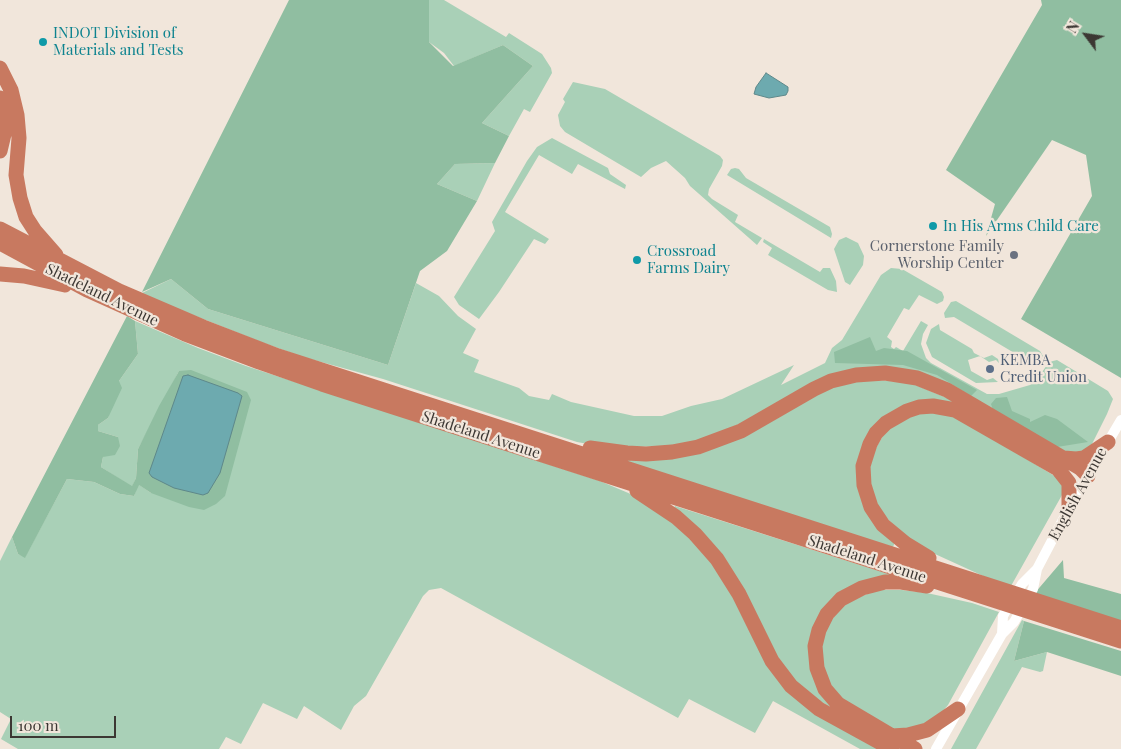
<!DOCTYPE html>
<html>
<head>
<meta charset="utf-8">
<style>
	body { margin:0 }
	#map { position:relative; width:1121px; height:749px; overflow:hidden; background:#f1e6db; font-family:"Playfair Display",serif }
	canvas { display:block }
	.north { position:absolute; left:1061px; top:10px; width:50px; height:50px; -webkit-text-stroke:4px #f1e6db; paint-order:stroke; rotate:301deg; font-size:14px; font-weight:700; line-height:20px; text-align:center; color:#3c3733 }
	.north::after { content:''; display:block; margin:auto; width:18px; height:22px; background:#3c3733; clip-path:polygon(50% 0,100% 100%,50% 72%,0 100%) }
	.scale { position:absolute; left:10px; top:716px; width:106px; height:22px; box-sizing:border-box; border:2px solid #3c3733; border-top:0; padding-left:6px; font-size:15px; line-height:18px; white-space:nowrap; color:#3c3733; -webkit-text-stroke:4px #f1e6db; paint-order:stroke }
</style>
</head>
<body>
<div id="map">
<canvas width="1121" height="749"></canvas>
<div class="north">N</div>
<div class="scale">100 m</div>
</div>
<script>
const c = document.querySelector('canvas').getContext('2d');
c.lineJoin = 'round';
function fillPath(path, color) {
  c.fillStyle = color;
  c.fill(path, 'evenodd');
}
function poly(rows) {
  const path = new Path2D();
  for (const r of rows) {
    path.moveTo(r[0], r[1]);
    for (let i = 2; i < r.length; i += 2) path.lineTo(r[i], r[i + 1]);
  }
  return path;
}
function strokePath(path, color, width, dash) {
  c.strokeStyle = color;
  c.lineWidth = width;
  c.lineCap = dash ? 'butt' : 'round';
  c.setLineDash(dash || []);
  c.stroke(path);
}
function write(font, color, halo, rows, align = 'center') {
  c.font = font + ' "Playfair Display",serif';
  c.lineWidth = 4.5;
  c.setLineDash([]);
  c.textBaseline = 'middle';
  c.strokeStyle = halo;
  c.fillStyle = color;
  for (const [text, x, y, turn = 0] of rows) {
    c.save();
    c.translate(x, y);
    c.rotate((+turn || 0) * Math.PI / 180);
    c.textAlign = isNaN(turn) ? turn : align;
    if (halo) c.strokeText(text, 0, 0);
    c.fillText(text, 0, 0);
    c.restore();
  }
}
fillPath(poly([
	[429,0,444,0,506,37,509,33,542,54,551,68,552,73,530,112,524,109,509,136,482,123,533,66,503,45,454,66,444,53,429,42],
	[573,82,605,89,720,156,723,160,722,166,709,189,708,195,712,199,738,215,735,222,762,238,757,245,690,186,685,178,666,161,651,168,641,177,565,132,560,126,558,115,565,102,563,99],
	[552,138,608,168,610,174,626,185,625,189,578,164,572,174,539,155,505,212,549,239,545,244,534,239,499,292,479,319,459,305,454,297,495,231,492,222,527,161,537,147],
	[495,163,477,201,437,184,455,164],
	[735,168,739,169,746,178,830,227,832,234,831,238,727,175,731,169],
	[846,237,858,243,864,256,863,265,850,285,845,282,834,249,839,240],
	[764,239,820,272,823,268,830,268,836,281,837,292,828,290,768,255,772,248,763,242],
	[891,268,902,269,942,292,944,297,943,301,937,304,919,295,909,310,904,308,887,337,892,341,891,347,894,349,896,347,903,351,921,321,928,325,923,334,921,344,926,358,931,363,987,394,999,394,1030,385,1036,381,1049,362,1057,360,1108,391,1113,399,1107,414,1091,446,1073,456,1041,437,877,369,688,445,610,448,577,442,383,379,303,357,261,342,140,294,171,279,208,309,388,365,416,283,439,296,458,316,476,329,463,353,479,360,474,372,519,388,529,396,549,400,552,394,571,402,634,416,662,416,691,406,722,399,794,365,781,385,825,363,832,348,842,340,881,275],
	[956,301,1040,351,1043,356,1039,364,1030,363,1029,360,1026,360,954,317,945,318,944,313,951,302],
	[135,321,198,348,246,366,600,481,633,495,685,530,722,575,762,656,882,749,860,749,773,701,755,733,689,699,678,718,441,588,429,590,423,596,366,696,354,706,341,730,304,706,297,719,263,703,241,744,226,737,219,749,18,749,1,739,11,719,0,712,0,561,12,537,18,554,25,557,67,479,94,482,120,494,134,496,138,484,151,493,179,371,138,449,136,478,132,487,101,467,103,457,118,437,98,431,98,425,108,418,119,381,138,354],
	[939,324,940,330,972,349,974,353,984,358,992,355,998,359,999,363,996,360,989,362,980,356,968,360,971,371,987,380,993,378,998,382,976,383,932,357,926,343,931,329],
	[855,378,924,384,999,426,908,405,859,465,895,542,893,547,616,461,657,457],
	[949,412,1058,478,1062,485,1062,495,1011,586,992,580,935,554,904,537,875,505,868,479,871,457,885,432,908,414],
	[675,506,898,577,859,584,811,647,848,718,797,687,757,625,673,510],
	[879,590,902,590,927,593,972,603,999,612,948,705,942,712,922,728,895,730,843,700,825,679,820,644,833,616,839,609,856,598],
	[1022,620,1024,621,1014,661,1047,652,1043,671,1040,672,1022,667,976,749,951,749]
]), '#a9d0b7');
fillPath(poly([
	[289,0,429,0,429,42,453,66,503,45,533,66,482,123,509,136,495,163,455,164,437,184,477,201,447,251,420,271,388,365,208,309,171,279,142,292],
	[1041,0,1121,0,1121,378,1021,319,1092,196,1086,155,1052,140,986,236,995,204,946,170,1042,5],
	[127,316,135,321,138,354,119,381,122,388,108,418,98,425,98,431,118,437,120,446,115,455,103,457,101,467,132,486,136,478,138,449,159,406,179,371,191,370,247,392,251,400,225,496,216,504,204,510,189,507,151,493,139,485,134,496,120,494,94,482,67,479,25,558,18,554,12,537],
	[870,337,876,351,884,348,907,351,977,390,971,396,937,375,903,365,835,363,834,352],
	[1007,397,1012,411,1030,419,1030,422,1045,415,1057,419,1088,442,1057,447,993,410,991,404,996,398],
	[1063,560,1064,578,1121,594,1121,621,1034,594],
	[1024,621,1121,651,1121,676,1047,652,1014,661]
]), '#90bea1');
const water = poly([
	[766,73,788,87,788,91,786,95,769,98,754,94,756,87,766,73],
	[188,375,238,393,242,396,220,473,208,493,203,495,174,488,152,477,149,473,183,376,188,375]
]);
fillPath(water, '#6daaaf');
strokePath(water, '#5e888a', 1);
strokePath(poly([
	[1002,634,1003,616,1022,584,1037,569],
	[936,749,1002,634,1014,622,1033,589,1037,569,1069,508,1121,420]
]), '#fff', 10);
strokePath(poly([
	[0,68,11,90,17,115,19,138,16,175,20,198,26,217,35,231,56,255],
	[0,98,4,112,5,130,0,151],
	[0,229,119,291,203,327,278,356,1121,628],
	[0,243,87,290,185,334,259,362,322,384,1121,641],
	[0,274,24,276,65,285],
	[590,448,627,453,646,454,672,452,698,447,741,431,814,389,831,381,856,375,885,373,917,378,947,390,1080,468,1088,476],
	[1064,458,1076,459,1084,458,1108,442],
	[637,491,676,517,695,534,717,559,739,594,772,661,791,686,819,709,892,749],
	[929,558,906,544,883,525,871,507,864,485,863,466,870,444,876,433,886,423,907,411,919,407,933,406,955,410,1058,469,1069,483,1069,508],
	[927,586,901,582,885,582,862,588,841,599,827,614,819,630,815,646,817,668,825,689,838,704,892,736,908,735,927,730,958,709],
	[893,736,915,749]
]), '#c87960', 15);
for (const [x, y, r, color] of [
	[43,42,5,"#0f9aa8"],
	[933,226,5,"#0f9aa8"],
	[1014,255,5,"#6b7280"],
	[637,260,5,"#0f9aa8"],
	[990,369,5,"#5c6f8a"]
]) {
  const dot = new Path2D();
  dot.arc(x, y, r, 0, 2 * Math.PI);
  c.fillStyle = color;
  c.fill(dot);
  strokePath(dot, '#f1e6db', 2);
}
write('15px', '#0d838f', '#f1e6db', [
	["INDOT Division of",53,33],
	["Materials and Tests",53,50],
	["In His Arms Child Care",943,226],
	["Crossroad",647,251],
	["Farms Dairy",647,268]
], 'left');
write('15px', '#5b616d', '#f1e6db', [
	["Cornerstone Family",1004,246],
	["Worship Center",1004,263]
], 'right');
write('15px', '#3c3733', '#f1e6db', [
	["Shadeland Avenue",102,295,26],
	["Shadeland Avenue",481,435,18],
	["English Avenue",1078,494,-61],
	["Shadeland Avenue",867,559,18]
]);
write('15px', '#4e5e75', '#f1e6db', [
	["KEMBA",1000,360],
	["Credit Union",1000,377]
], 'left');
</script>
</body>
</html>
